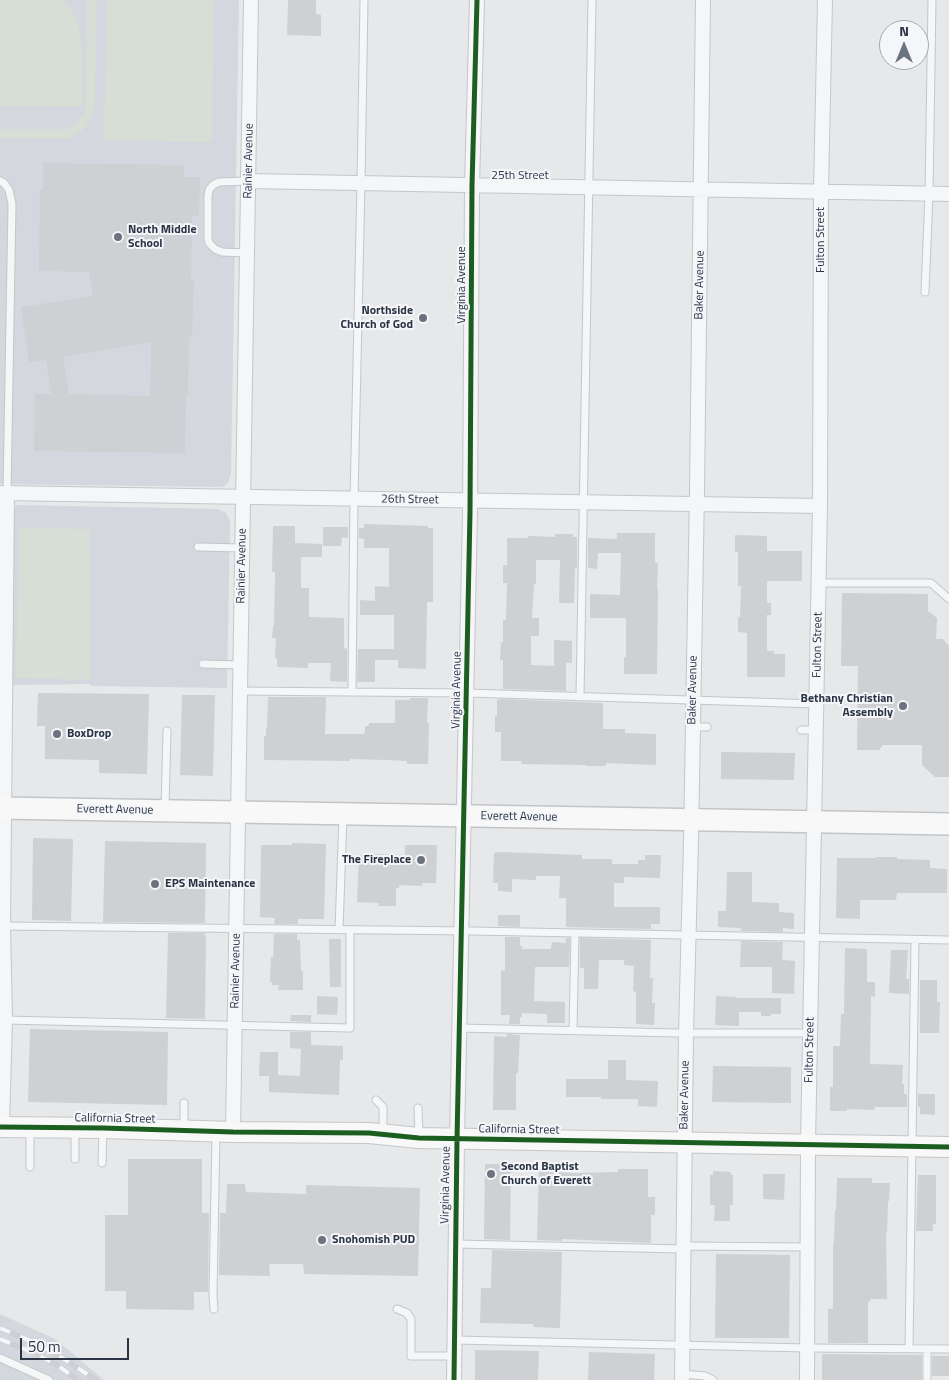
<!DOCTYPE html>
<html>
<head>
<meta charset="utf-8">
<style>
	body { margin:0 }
	#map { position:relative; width:949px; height:1380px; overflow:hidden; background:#e6e8ea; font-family:"Titillium Web",sans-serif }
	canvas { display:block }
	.north { position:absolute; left:879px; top:20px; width:50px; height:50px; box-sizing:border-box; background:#f4f6f9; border:1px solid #a4a8b1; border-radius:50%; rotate:0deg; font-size:14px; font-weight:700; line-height:20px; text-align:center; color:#2b3445 }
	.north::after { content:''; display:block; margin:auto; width:18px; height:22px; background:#6c737f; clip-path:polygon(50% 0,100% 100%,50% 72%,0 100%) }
	.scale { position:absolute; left:20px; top:1338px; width:109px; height:22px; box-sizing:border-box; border:2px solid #2b3445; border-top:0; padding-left:6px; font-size:15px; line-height:18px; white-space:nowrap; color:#2b3445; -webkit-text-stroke:4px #f4f6f9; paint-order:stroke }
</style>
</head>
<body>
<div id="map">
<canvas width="949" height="1380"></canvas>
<div class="north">N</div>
<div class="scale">50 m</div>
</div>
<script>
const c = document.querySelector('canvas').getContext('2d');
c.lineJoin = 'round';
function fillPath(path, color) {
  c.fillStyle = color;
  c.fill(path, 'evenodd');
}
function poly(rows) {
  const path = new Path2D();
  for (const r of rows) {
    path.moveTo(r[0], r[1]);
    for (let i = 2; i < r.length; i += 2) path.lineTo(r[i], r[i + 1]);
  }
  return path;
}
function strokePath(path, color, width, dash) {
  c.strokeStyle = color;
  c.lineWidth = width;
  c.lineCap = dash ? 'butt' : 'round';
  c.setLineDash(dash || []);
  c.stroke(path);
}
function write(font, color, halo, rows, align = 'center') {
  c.font = font + ' "Titillium Web",sans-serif';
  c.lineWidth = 4;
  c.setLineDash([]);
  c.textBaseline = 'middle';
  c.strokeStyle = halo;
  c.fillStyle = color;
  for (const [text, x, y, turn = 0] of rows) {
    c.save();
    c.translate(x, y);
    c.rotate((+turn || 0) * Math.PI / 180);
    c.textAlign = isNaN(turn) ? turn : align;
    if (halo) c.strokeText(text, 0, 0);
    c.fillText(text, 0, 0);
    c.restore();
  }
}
fillPath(poly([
	[0,0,239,0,231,473,228,483,222,487,0,484],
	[17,505,218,509,226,513,230,521,227,688,91,686,90,684,12,685,14,509],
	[0,1314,55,1339,104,1380,0,1380]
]), '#d4d7dd');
fillPath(poly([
	[0,0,64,0,78,21,82,51,82,107,0,106],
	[87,0,96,0,95,104,94,112,90,121,85,128,77,134,69,138,62,139,0,138,0,129,63,129,70,127,80,119,84,113,85,106],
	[107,0,214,0,212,142,104,140],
	[19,528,90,529,91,680,16,678]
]), '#d6ded6');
fillPath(poly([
	[288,0,316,0,316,14,321,15,321,36,287,35],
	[43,163,184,165,184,177,200,177,199,216,192,216,191,280,194,280,192,336,189,337,188,397,186,396,185,453,34,451,35,394,51,394,46,360,29,362,21,307,93,296,89,272,39,271,40,190,43,190],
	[151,342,150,396,69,394,63,357],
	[364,524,428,526,428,528,433,528,433,602,427,602,426,669,398,668,398,660,375,660,375,682,357,682,358,649,394,649,394,615,360,615,360,600,375,601,375,586,389,587,389,548,364,548,364,539,359,538,359,528,364,528],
	[273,526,295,526,295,543,322,544,322,557,301,557,301,588,309,588,309,617,344,618,344,648,347,649,347,682,330,681,331,663,308,663,308,668,277,667,277,658,275,658,276,638,272,638,273,626,274,626,275,577,275,572,272,572],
	[323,527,348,527,348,538,342,537,341,546,323,546],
	[617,533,655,533,655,563,658,563,657,588,658,588,657,674,624,674,624,657,626,657,626,618,590,618,590,594,620,595,621,553,598,553,597,569,588,568,588,538,617,539],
	[555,534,573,534,573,537,577,537,577,568,575,568,574,603,559,603,560,560,536,560,536,584,534,584,532,618,539,618,539,636,531,636,531,665,554,666,554,640,572,641,572,663,566,663,566,691,503,689,503,660,500,660,501,642,503,642,503,620,506,620,507,583,503,583,503,565,507,565,507,538,528,538,528,536,555,537],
	[735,535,767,536,767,551,802,551,802,581,767,581,767,603,771,603,771,615,767,615,767,651,774,651,774,654,785,654,785,677,747,677,747,633,738,632,738,617,740,617,741,586,738,586,738,552,735,552],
	[842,593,928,594,928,611,937,618,936,639,943,639,949,646,949,777,935,777,922,765,922,745,883,745,879,750,857,750,858,666,841,666],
	[38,693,149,694,147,774,99,773,99,760,45,759,45,726,37,726],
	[182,695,215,695,213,776,180,775],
	[268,697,326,697,325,734,362,734,365,733,365,726,369,726,369,723,395,723,395,700,410,700,410,698,428,698,427,723,429,723,428,764,407,764,407,761,386,760,350,759,350,761,264,760,264,736,266,736,266,728,267,728],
	[502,699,603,703,603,729,625,729,625,733,656,734,656,765,606,763,606,766,586,766,586,765,521,764,522,761,501,761,501,732,495,732,495,716,497,716,497,700],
	[721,752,795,753,794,780,721,779],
	[33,838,73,839,71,921,32,920],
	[105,841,206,843,205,923,103,922],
	[292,843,326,844,324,919,298,919,298,924,274,924,275,918,260,917,261,845,292,845],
	[405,845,437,845,436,883,422,883,422,886,399,885,399,888,396,888,396,906,378,906,379,903,357,902,359,855,375,856,375,854,405,855],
	[500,852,582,855,582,859,612,859,612,864,638,864,638,860,645,860,645,855,661,855,660,878,624,877,624,883,614,883,614,907,660,907,660,924,651,924,651,929,566,927,566,898,559,898,560,876,536,876,536,880,512,879,512,892,498,891,498,883,493,883,494,853],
	[876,857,897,857,897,859,930,860,930,868,947,869,947,893,897,893,896,900,860,900,860,919,836,918,837,858,876,858],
	[727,872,752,872,752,902,779,903,779,912,794,913,794,929,783,928,783,932,741,931,741,928,718,927,718,911,726,911],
	[498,915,520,915,520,927,498,926],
	[168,933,205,933,205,937,206,937,205,1019,166,1018],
	[274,934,297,934,297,940,300,940,301,971,303,971,303,990,278,990,279,985,272,985,272,982,270,982,271,957,273,957],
	[505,937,520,937,520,946,522,946,522,949,551,949,552,942,566,943,566,938,570,938,569,967,535,967,534,1001,565,1002,565,1023,547,1023,547,1014,522,1013,522,1017,520,1017,520,1024,509,1024,510,1015,501,1015,501,970,505,971],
	[580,938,651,940,650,978,653,978,652,1003,655,1003,654,1025,636,1024,636,992,633,991,634,966,624,965,624,960,599,960,598,989,584,989,584,968,580,968],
	[329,939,341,939,341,987,330,987],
	[741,941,783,942,782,960,795,961,794,994,772,993,772,967,740,967],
	[845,948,867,949,867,982,875,982,875,997,871,996,870,1064,903,1065,902,1084,904,1084,904,1094,907,1094,907,1107,875,1107,874,1110,847,1109,847,1111,830,1111,830,1087,833,1087,833,1046,840,1046,841,1014,844,1014],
	[891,950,908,950,906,979,909,979,909,994,889,993],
	[920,980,937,980,937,1002,940,1002,939,1033,920,1033],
	[317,996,338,997,337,1015,317,1014],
	[716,996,736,997,736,998,781,998,781,1014,771,1014,771,1016,761,1016,761,1012,739,1012,739,1026,715,1025],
	[291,1015,311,1015,311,1022,290,1021],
	[30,1029,168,1032,167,1105,28,1102],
	[290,1032,311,1032,311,1045,343,1046,343,1060,340,1060,339,1095,269,1092,269,1076,259,1076,260,1052,278,1052,278,1075,300,1076,301,1049,290,1048],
	[507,1034,520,1035,518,1073,516,1073,516,1110,493,1110,494,1036,507,1037],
	[608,1060,626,1060,626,1080,658,1081,657,1107,638,1106,638,1099,601,1099,601,1097,566,1097,566,1079,608,1079],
	[713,1066,791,1067,791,1103,712,1102],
	[918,1094,935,1094,935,1115,920,1114,920,1107,918,1107],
	[128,1159,202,1159,202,1213,209,1213,208,1292,194,1292,194,1310,126,1309,126,1291,105,1291,105,1215,128,1215],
	[485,1164,511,1164,510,1240,484,1239],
	[618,1169,648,1169,648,1197,655,1197,655,1215,651,1215,651,1243,562,1239,562,1241,537,1240,539,1171,574,1173,618,1172],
	[713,1171,731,1172,731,1175,733,1175,733,1205,730,1205,730,1221,714,1221,715,1205,710,1205,710,1175,713,1175],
	[763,1174,785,1174,784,1200,763,1199],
	[918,1175,936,1175,936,1224,933,1224,933,1231,916,1231],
	[837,1178,872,1178,872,1183,890,1183,889,1201,888,1201,887,1233,886,1233,887,1299,870,1299,870,1302,868,1302,868,1343,828,1343,828,1309,833,1309,833,1243,834,1243,835,1210,836,1210],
	[227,1184,245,1184,246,1192,306,1194,306,1185,420,1188,418,1276,304,1274,303,1264,269,1264,270,1276,219,1275,220,1213,226,1213],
	[492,1250,562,1252,560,1328,533,1327,533,1324,480,1323,481,1288,491,1288],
	[716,1254,790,1255,789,1338,715,1338],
	[475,1350,539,1351,538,1380,475,1380],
	[589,1352,655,1354,654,1380,588,1380],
	[822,1354,922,1355,922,1380,822,1380],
	[932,1356,949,1356,949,1376,932,1376]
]), '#ced0d3');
const lane = poly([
	[0,181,4,183,9,190,12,204,7,493],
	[247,253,222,252,215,249,209,243,208,239,208,196,209,190,213,185,219,182,249,181],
	[925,292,929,194,932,0],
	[198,547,243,548],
	[819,583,931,583,949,599],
	[203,664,241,665],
	[240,691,467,693,817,704],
	[352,692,354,499,361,183,364,0],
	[580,697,592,0],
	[692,727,707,727],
	[801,730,816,730],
	[165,808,167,731],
	[3,926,473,931,949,940],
	[339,930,343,815],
	[5,1020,350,1028,350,930],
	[459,1028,677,1033,810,1033],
	[573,1031,575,934],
	[376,1100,383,1107,383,1132],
	[184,1103,184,1130],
	[418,1108,419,1136],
	[75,1130,75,1159],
	[102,1163,103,1129],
	[30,1167,30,1130],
	[456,1244,684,1249],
	[684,1246,807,1247],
	[214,1309,213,1295,216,1134],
	[397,1309,407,1313,411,1319,411,1356,454,1356],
	[455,1340,807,1348,949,1349],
	[909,1348,915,940],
	[0,1358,49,1380],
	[682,1374,705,1376,713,1380],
	[927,1380,927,1349]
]);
const street = poly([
	[249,181,949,194],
	[0,493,820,506],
	[2,1127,5,1020,3,926,7,493],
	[233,1132,251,0],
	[454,1380,457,1139,470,512,472,186,477,0],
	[682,1380,686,1033,691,841,697,490,703,0],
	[807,1380,808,1145,820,506,821,191,825,0]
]);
const secondary = poly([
	[0,1127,103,1128,233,1132,369,1133,419,1138,949,1147]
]);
const primary = poly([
	[0,808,949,824]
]);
strokePath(lane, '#c4c6c8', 9);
strokePath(street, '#c4c6c8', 16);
strokePath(secondary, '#c4c6c8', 22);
strokePath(primary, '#c2c5c8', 24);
strokePath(lane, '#f5f6f7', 7);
strokePath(street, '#f5f6f7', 14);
strokePath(secondary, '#f8f8f8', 20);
strokePath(primary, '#f8f8f8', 21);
const rail = poly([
	[0,1328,38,1344,64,1359,96,1380],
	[0,1339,34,1353,57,1365,78,1380]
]);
strokePath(rail, '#cecfd2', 5.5);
strokePath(rail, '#f4f6f9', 4, [11]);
strokePath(poly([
	[0,1127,103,1128,233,1132,369,1133,419,1138,949,1147],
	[454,1380,457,1139,470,512,472,186,477,0]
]), '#1b5e20', 5);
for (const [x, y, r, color] of [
	[118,237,5,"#6c737f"],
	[423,318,5,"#6c737f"],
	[903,706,5,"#6c737f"],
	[57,734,5,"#6c737f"],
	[421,860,5,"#6c737f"],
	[155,884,5,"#6c737f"],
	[491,1174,5,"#6c737f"],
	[322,1240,5,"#6c737f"]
]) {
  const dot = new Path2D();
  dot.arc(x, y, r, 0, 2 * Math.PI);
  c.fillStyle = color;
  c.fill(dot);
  strokePath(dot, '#f4f6f9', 2);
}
write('12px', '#2b3445', '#f4f6f9', [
	["Rainier Avenue",249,161,-89],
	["25th Street",520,176],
	["Fulton Street",821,240,-90],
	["Virginia Avenue",462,285,-90],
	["Baker Avenue",700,285,-89],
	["26th Street",410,500,1],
	["Rainier Avenue",242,566,-89],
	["Fulton Street",818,645,-89],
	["Virginia Avenue",457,690,-89],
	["Baker Avenue",693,690,-89],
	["Everett Avenue",115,810,1],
	["Everett Avenue",519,817,1],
	["Rainier Avenue",236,971,-89],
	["Fulton Street",810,1050,-89],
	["Baker Avenue",685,1095,-89],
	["California Street",115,1119,1],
	["California Street",519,1130,1],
	["Virginia Avenue",446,1185,-89]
]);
write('bold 12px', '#2b3445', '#f4f6f9', [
	["North Middle",128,230],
	["School",128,244],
	["Northside",413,311,"right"],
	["Church of God",413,325,"right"],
	["Bethany Christian",893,699,"right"],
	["Assembly",893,713,"right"],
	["BoxDrop",67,734],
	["The Fireplace",411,860,"right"],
	["EPS Maintenance",165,884],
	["Second Baptist",501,1167],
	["Church of Everett",501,1181],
	["Snohomish PUD",332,1240]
], 'left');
</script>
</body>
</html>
